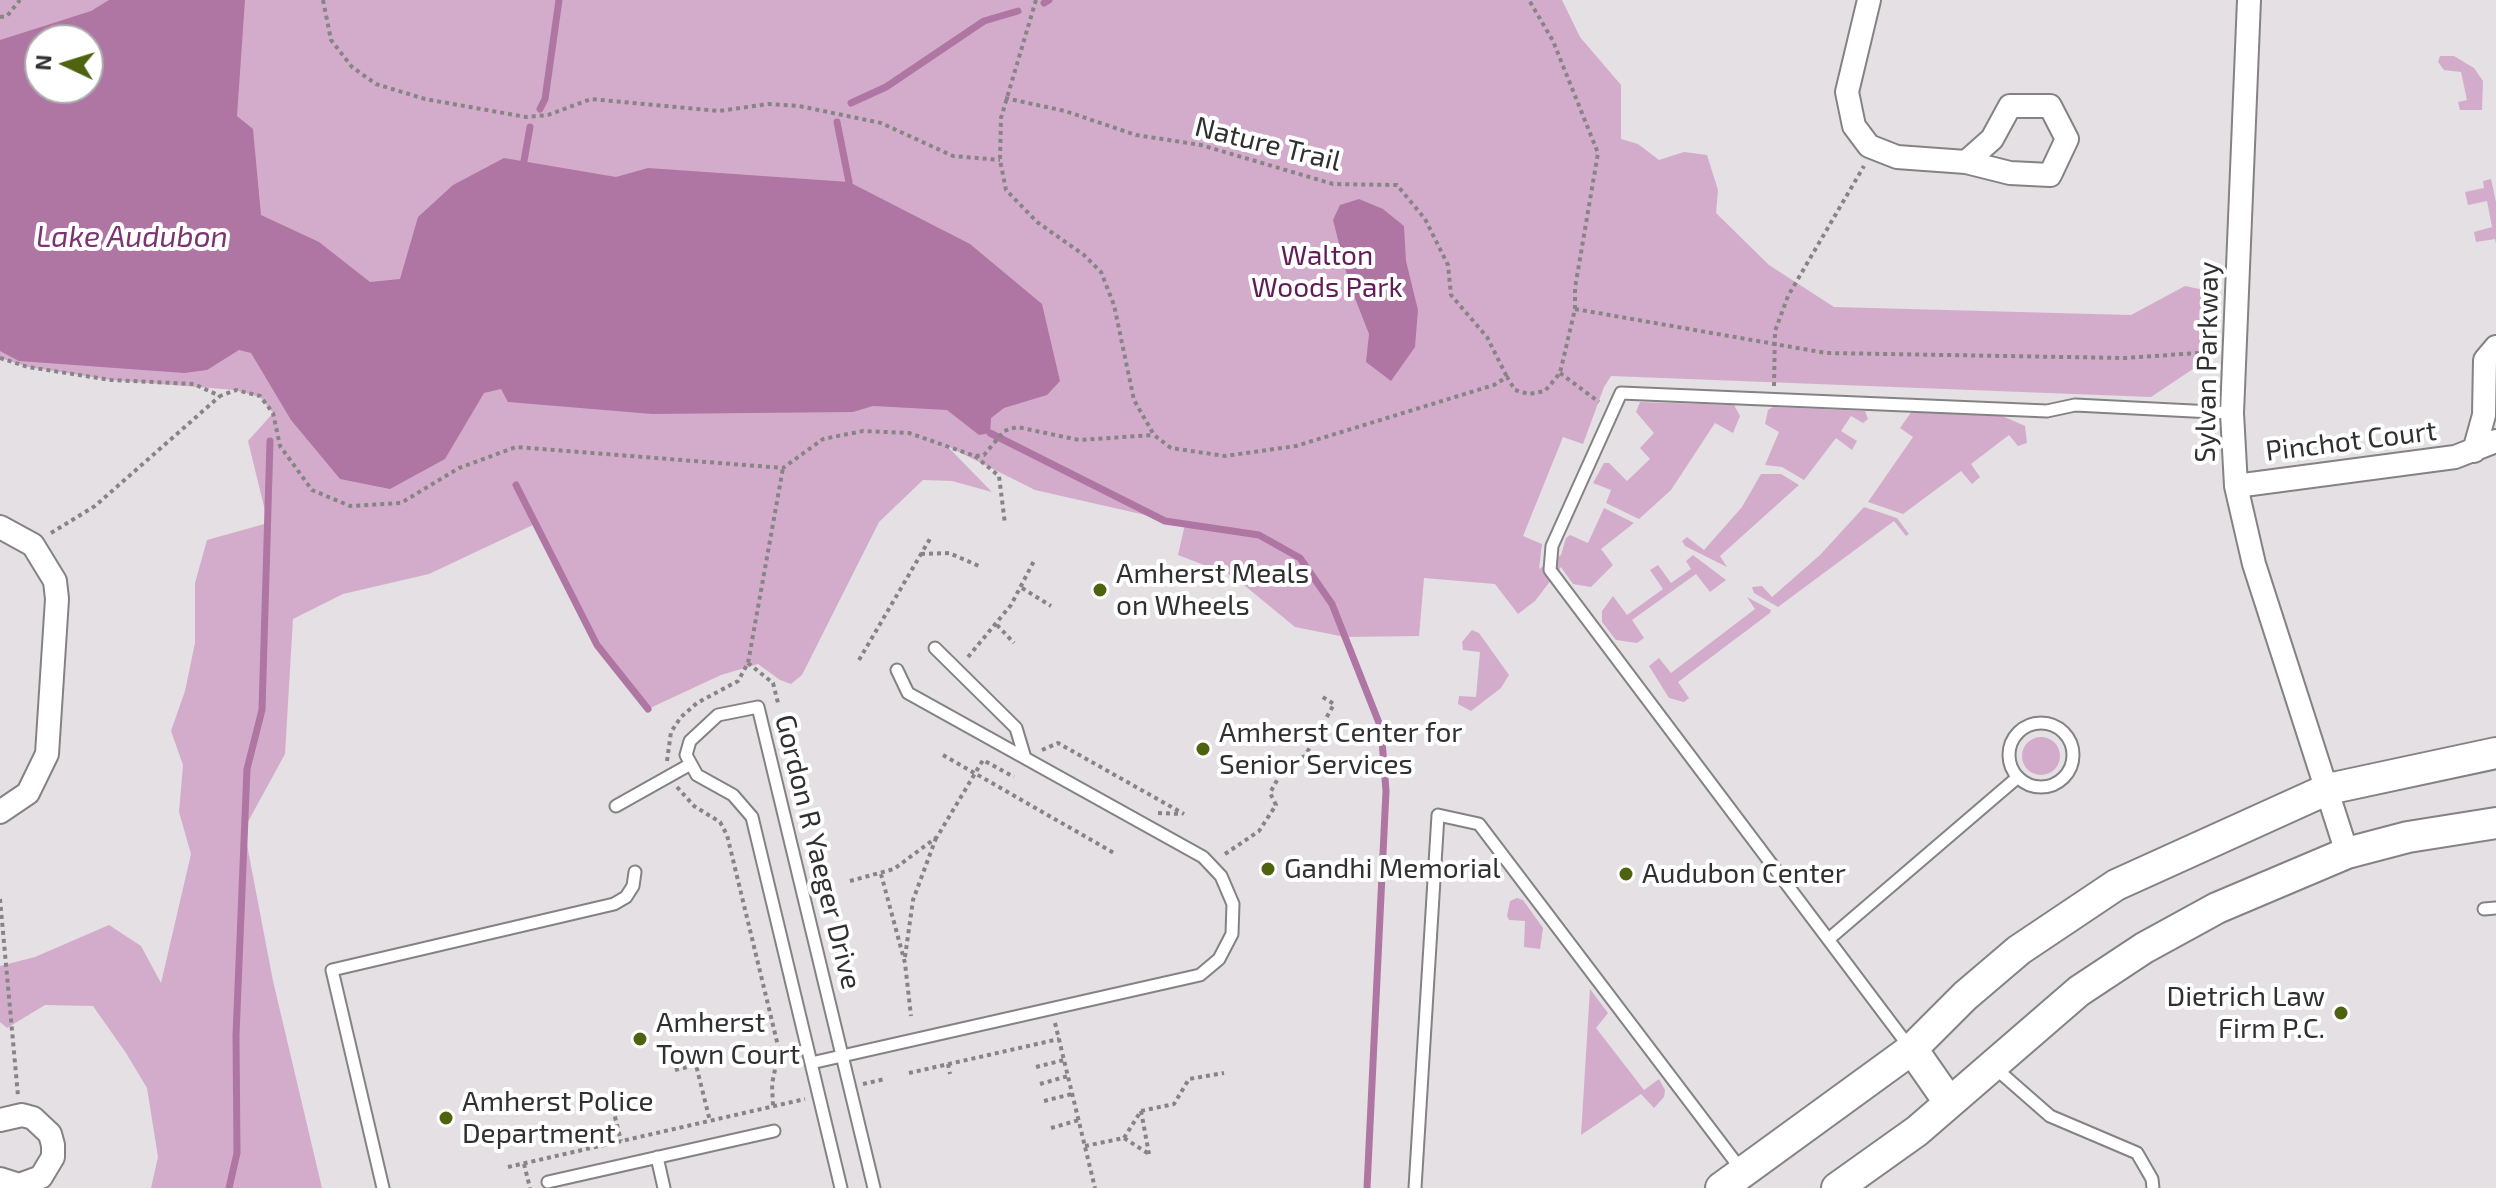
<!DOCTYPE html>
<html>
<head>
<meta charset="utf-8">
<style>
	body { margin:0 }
	#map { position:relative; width:2496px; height:1188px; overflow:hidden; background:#e4e0e3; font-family:"Exo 2",sans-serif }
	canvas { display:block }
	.north { position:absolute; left:24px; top:24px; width:80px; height:80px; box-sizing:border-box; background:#fff; border:2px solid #adacad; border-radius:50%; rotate:274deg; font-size:22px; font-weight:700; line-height:32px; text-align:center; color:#313031 }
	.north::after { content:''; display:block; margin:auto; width:28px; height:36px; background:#4e630f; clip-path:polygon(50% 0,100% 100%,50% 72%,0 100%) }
</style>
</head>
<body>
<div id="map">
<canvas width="2496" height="1188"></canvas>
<div class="north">N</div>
</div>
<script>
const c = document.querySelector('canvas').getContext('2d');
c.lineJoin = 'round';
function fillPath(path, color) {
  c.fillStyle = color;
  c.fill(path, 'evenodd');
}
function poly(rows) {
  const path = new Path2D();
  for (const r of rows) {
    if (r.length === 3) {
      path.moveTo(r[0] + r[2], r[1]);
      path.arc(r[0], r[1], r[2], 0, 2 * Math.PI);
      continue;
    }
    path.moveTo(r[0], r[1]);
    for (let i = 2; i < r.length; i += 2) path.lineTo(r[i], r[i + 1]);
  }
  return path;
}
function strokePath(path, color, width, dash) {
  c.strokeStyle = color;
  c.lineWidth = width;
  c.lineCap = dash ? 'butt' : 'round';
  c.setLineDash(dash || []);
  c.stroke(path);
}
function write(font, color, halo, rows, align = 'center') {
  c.font = font + ' "Exo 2",sans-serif';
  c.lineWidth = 8;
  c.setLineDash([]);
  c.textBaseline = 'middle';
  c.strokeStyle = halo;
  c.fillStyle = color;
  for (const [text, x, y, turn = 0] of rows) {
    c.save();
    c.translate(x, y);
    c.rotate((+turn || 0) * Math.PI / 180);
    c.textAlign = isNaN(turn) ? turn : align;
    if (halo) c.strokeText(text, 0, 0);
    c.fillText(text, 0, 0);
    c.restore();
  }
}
fillPath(poly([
	[0,0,1562,0,1580,37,1621,85,1621,139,1638,144,1659,160,1684,152,1707,155,1718,190,1716,213,1769,265,1834,307,2131,315,2185,286,2209,291,2199,323,2202,363,2151,397,1611,376,1604,387,1583,444,1563,437,1523,536,1542,544,1539,569,1561,555,1566,538,1570,535,1588,543,1604,508,1634,523,1601,549,1613,565,1591,587,1573,584,1561,567,1535,601,1518,614,1495,584,1424,578,1419,636,1345,637,1295,627,1233,576,1178,555,1185,524,1035,490,947,446,992,492,952,481,923,480,879,522,802,675,791,684,780,680,758,664,721,675,648,709,597,645,535,524,429,574,343,594,293,619,285,754,244,829,273,981,322,1188,151,1188,158,1157,147,1088,126,1053,93,1006,45,1005,7,1028,0,1022,0,966,35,957,109,925,141,946,161,983,191,854,179,812,183,765,171,731,185,691,195,643,195,583,207,540,268,523,248,441,273,413,260,397,235,390,111,380,28,367,0,358],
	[40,40,88,40,88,88,40,88],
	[2440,56,2454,56,2474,68,2483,81,2482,110,2460,110,2458,102,2467,100,2461,72,2444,70,2438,62],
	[2491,179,2496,202,2496,243,2495,239,2476,242,2474,232,2492,227,2487,201,2468,205,2465,192,2484,188,2483,181],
	[1640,402,1734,405,1740,416,1733,433,1715,423,1671,490,1639,519,1606,503,1611,490,1593,483,1604,463,1609,463,1627,481,1650,459,1640,448,1654,433,1636,412],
	[1773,407,1865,411,1868,419,1863,423,1851,416,1841,431,1857,441,1852,450,1836,438,1804,480,1782,467,1765,465,1779,432,1765,424,1768,410],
	[1912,411,2000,415,2025,426,2027,443,2018,446,2009,435,1971,464,1980,477,1972,484,1961,471,1903,514,1868,502,1913,437,1900,428],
	[1761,474,1781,474,1799,485,1720,556,1727,567,1685,546,1682,541,1687,537,1704,550,1742,507],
	[1864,507,1897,518,1909,534,1906,536,1894,521,1778,607,1754,593,1752,587,1762,586,1772,597,1820,555],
	[1693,555,1726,580,1710,592,1696,574,1632,620,1644,638,1637,643,1616,640,1602,622,1602,611,1613,596,1627,615,1663,589,1650,570,1658,565,1671,583,1691,569,1686,561],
	[1747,597,1771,610,1770,613,1678,682,1689,698,1684,702,1669,698,1649,666,1659,658,1671,673,1755,609],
	[1472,630,1479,633,1509,675,1501,688,1471,711,1458,704,1459,696,1476,697,1480,652,1463,650,1462,642],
	[2041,756,19],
	[1517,898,1523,900,1543,928,1540,949,1524,947,1525,921,1509,920,1507,916,1510,901],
	[1590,989,1608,1013,1596,1028,1644,1090,1659,1079,1665,1090,1664,1097,1654,1108,1641,1094,1581,1135]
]), '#d4accb');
fillPath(poly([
	[109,0,245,0,237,116,253,129,261,215,319,242,370,282,400,279,418,217,453,185,504,158,616,177,648,168,849,182,970,244,1042,304,1060,381,1047,395,1004,408,991,418,990,433,979,435,947,410,873,406,853,412,652,414,508,402,501,389,484,393,445,459,390,489,340,479,291,420,251,353,239,350,207,370,184,373,19,361,0,351,0,40,91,11],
	[88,40,88,88,40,88,40,40],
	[1359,199,1383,209,1404,226,1406,261,1418,310,1415,347,1391,381,1366,362,1369,334,1349,283,1333,220,1340,205]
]), '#af76a4');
strokePath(poly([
	[1044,3,1049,0],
	[851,103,886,87,984,21,1018,11],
	[540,109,545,99,559,0],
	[837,122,849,182],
	[524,161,530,127],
	[990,433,1165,521,1259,535,1300,558,1332,604,1381,728,1386,791,1367,1188],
	[516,485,597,645,648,709],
	[229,1188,237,1153,236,1035,247,769,262,710,270,441]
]), '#af76a4', 7);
const lane = poly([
	[935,648,1016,728,1025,758],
	[2041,755,32],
	[616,806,689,765],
	[2484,909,2496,908],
	[1830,938,2018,777],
	[1910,1048,1550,570,1552,546,1621,393,2047,411,2075,405,2232,413],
	[811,1063,1200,975,1219,959,1232,934,1233,904,1221,876,1203,857,908,693,897,670],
	[1994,1067,2050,1116,2137,1153,2152,1179,2153,1188],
	[657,1157,664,1188],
	[548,1182,774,1131],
	[383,1188,332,970,614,904,626,897,633,886,635,872],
	[841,1188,752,817,733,795,697,775,686,755,690,741,718,715,758,707,874,1188],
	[1415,1188,1438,815,1479,824,1743,1172]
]);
const street = poly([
	[1869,0,1847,92,1854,126,1869,146,1897,157,1966,162,2010,173,2050,175,2067,139,2050,106,2010,106,1992,139,1966,162],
	[2249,0,2232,413,2236,486,2254,564,2347,853],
	[2474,451,2484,415,2485,360,2496,347],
	[2236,486,2455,457,2496,441],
	[0,527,33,545,55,581,57,599,47,754,28,793,0,812],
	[0,1120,22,1115,33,1118,50,1134,53,1145,53,1157,41,1177,19,1185,0,1179]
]);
const secondary = poly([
	[1912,1049,1949,1102],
	[1721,1188,1912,1049,1965,996,2019,950,2116,885,2328,789,2496,753],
	[1837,1188,1917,1131,2079,991,2144,948,2217,908,2347,853,2408,837,2496,823]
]);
strokePath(lane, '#858284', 15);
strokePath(street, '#858284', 26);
strokePath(secondary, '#858284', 34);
strokePath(poly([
	[323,0,331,40,352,67,376,84,425,99,526,117,548,115,591,99,719,111,768,104,799,106,881,123,953,156,1000,160],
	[1036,0,1001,118,1000,160,1006,190,1037,222,1084,255,1101,272,1114,305,1134,400,1154,435,1171,448,1225,456,1296,446,1494,385,1507,377,1515,390,1529,394,1545,391,1560,373,1575,309,1575,288,1598,153,1553,41,1529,0],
	[0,17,7,16,20,0],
	[1005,98,1065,111,1136,135,1201,145,1333,184,1397,185,1425,219,1448,265,1451,295,1487,337,1507,377],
	[1575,309,1826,353,2125,358,2213,352],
	[0,358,28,367,111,380,194,384,220,396,236,390,260,396,273,413,280,446,312,490,350,506,401,503,459,468,516,447,783,468,823,439,863,431,909,433,975,456,984,455,1004,431,1017,427,1079,440,1154,435],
	[1560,373,1599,402],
	[1774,386,1775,331,1788,296,1864,166],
	[975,456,999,476,1005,524],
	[51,533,95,506,220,396],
	[921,554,949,553,979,566],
	[1022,588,1051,606],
	[997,625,1014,643],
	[968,657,1011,605,1035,559],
	[859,660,931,537],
	[748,663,773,683,778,703],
	[1042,750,1058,743,1184,814],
	[943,755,1114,853],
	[667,761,671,732,681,717,697,703,738,681,748,663,783,468],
	[677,787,694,806,720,822,727,835,779,1050,772,1084,773,1106],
	[1158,813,1181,814],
	[1225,854,1259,831,1276,805,1270,793,1286,764,1305,756,1334,704,1321,696],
	[881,874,905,963,911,1016],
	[850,881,894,869,937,837,983,760,1014,777],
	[0,899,18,1096],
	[905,957,913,900,936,838],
	[1055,1023,1095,1188],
	[948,1064,950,1074],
	[1036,1067,1064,1060],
	[675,1070,696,1065,710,1121],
	[909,1073,1059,1039],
	[863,1084,885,1079],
	[1040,1084,1068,1076],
	[611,1101,621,1141],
	[1044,1101,1072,1094],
	[1141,1111,1149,1154],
	[1051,1128,1079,1120],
	[1124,1138,1141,1111,1174,1104,1189,1079,1224,1073],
	[1085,1146,1124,1138,1149,1154],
	[524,1164,530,1188],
	[508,1167,805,1099]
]), '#878486', 4, [4, 4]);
strokePath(lane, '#fff', 11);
strokePath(street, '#fff', 22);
strokePath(secondary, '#fff', 30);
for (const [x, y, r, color] of [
	[1100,590,8,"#4e630f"],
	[1203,749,8,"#4e630f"],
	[1268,869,8,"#4e630f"],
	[1626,874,8,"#4e630f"],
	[2341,1013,8,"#4e630f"],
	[640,1039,8,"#4e630f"],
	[446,1118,8,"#4e630f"]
]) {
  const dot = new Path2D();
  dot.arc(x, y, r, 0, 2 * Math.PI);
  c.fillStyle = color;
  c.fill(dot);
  strokePath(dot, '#fff', 3);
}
write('28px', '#313031', '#fff', [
	["Nature Trail",1268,144,14],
	["Sylvan Parkway",2207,362,-89],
	["Pinchot Court",2351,441,-7],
	["Gordon R Yaeger Drive",818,852,76]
]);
write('28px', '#611c58', '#fff', [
	["Walton",1327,256],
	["Woods Park",1327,288]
]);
write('28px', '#313031', '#fff', [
	["Amherst Meals",1116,574],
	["on Wheels",1116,606],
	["Amherst Center for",1219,733],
	["Senior Services",1219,765],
	["Gandhi Memorial",1284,869],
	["Audubon Center",1642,874],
	["Dietrich Law",2325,997,"right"],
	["Firm P.C.",2325,1029,"right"],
	["Amherst",656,1023],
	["Town Court",656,1055],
	["Amherst Police",462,1102],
	["Department",462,1134]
], 'left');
write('italic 30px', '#7b3470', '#fff', [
	["Lake Audubon",132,237]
]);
</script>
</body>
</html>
